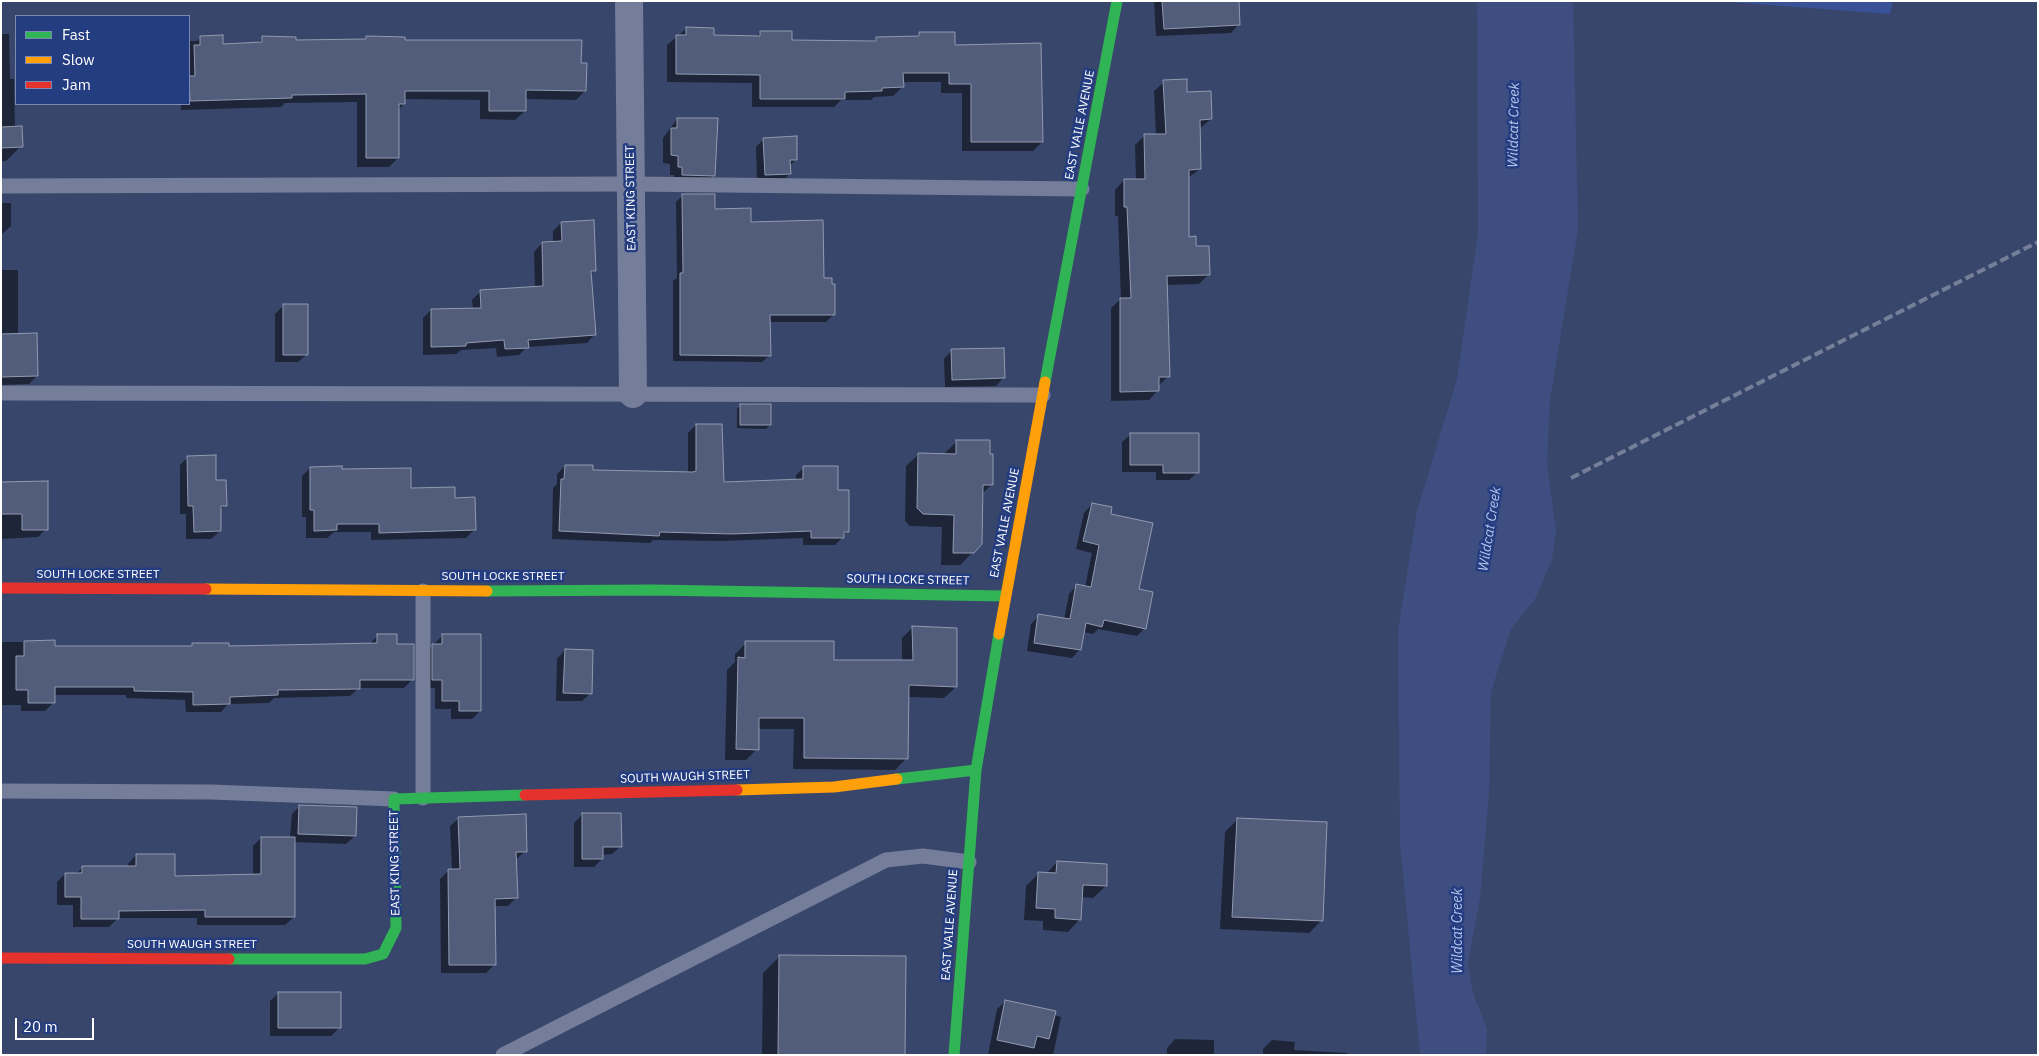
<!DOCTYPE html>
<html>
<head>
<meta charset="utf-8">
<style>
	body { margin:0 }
	#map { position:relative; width:2039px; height:1056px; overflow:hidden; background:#39466b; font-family:"IBM Plex Sans",sans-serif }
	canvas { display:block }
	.frame { position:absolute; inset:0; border:2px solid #fff; pointer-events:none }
	.legend { position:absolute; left:15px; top:15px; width:175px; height:90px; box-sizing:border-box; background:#243c80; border:1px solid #7c8ab3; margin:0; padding:6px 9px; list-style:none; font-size:15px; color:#fff }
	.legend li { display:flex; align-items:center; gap:10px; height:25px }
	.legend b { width:25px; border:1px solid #7c8ab3 }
	.scale { position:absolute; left:15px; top:1018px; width:79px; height:22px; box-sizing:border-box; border:2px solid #fff; border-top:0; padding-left:6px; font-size:15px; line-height:18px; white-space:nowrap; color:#fff; -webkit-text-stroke:4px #243c80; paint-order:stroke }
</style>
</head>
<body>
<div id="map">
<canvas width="2039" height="1056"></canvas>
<div class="frame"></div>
<ul class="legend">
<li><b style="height:6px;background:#30b455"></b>Fast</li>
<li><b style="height:6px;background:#ff9f0a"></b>Slow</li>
<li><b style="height:6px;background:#e5322d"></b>Jam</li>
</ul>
<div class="scale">20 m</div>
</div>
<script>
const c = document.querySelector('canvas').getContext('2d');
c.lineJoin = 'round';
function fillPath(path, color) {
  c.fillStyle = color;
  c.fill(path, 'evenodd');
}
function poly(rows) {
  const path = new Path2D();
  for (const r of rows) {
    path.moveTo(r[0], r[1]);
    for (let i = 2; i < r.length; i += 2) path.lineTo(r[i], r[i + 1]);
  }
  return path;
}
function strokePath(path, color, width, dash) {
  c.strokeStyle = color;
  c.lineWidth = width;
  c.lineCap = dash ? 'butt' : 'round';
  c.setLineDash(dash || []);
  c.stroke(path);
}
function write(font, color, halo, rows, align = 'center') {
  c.font = font + ' "IBM Plex Sans",sans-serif';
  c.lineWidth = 5;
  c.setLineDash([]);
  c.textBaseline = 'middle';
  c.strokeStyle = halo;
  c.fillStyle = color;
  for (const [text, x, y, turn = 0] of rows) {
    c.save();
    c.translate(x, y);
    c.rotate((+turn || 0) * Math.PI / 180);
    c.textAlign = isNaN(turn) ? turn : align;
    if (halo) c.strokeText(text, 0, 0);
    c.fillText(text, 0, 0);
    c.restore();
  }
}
fillPath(poly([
	[1715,1,1893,1,1890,14]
]), '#385197');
fillPath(poly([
	[1477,1,1573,1,1578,229,1550,400,1547,464,1556,532,1552,560,1535,599,1511,629,1491,692,1489,792,1480,898,1468,962,1473,993,1487,1029,1486,1055,1420,1055,1400,841,1398,631,1417,511,1457,379,1478,233]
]), '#3e4e80');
fillPath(poly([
	[1154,1,1238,1,1239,24,1231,33,1156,36],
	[686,29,713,36,756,37,760,32,790,41,873,42,876,39,915,38,919,33,953,46,1042,142,1033,151,962,151,962,93,941,93,941,82,902,82,902,87,893,96,874,97,871,100,841,100,834,107,752,107,752,83,667,82,667,45],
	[1,34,9,34,10,79,14,79,15,128,21,146,6,161,1,161],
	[201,37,221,45,257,44,263,38,294,41,364,40,366,38,580,64,585,91,576,100,525,99,525,111,515,120,480,119,480,100,404,99,404,104,398,110,398,158,389,167,357,167,357,102,285,103,281,107,181,110,181,105,122,105,189,104,189,41,197,41],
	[1164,82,1186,93,1211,119,1199,129,1200,169,1188,178,1188,238,1209,274,1199,284,1166,285,1169,376,1158,386,1158,390,1149,400,1111,401,1111,308,1121,299,1118,216,1115,216,1115,190,1124,180,1136,180,1135,145,1145,135,1156,135,1154,91],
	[677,119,714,175,706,183,674,183,674,175,670,175,670,164,663,163,663,138],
	[764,139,796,160,789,166,790,174,781,182,757,183,756,147],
	[683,195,714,210,750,223,822,279,833,315,826,322,769,322,770,355,762,362,673,361,673,281,677,278,676,202],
	[1,203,11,203,11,226,2,234],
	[561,223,595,270,590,275,595,334,587,343,527,347,519,355,497,357,496,348,461,350,456,354,423,355,423,318,431,310,473,309,472,300,480,292,535,288,534,252,542,243,553,243,553,231],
	[1,270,18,270,18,335,37,376,29,384,1,385],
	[283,306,307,354,298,362,275,362,275,314],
	[952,350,1004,377,996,386,945,387,944,359],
	[741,405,770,425,766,429,737,428,737,409],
	[696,425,723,483,796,481,796,475,804,467,836,491,847,531,843,537,835,545,803,545,803,538,722,541,653,540,650,543,552,539,553,488,557,484,557,474,565,466,592,471,688,474,688,433],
	[1131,434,1198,472,1189,480,1156,480,1156,472,1122,472,1122,442],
	[957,441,991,485,982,494,973,552,960,565,941,565,942,527,910,526,905,521,906,466,919,454,944,454],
	[188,457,215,481,225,505,219,511,220,531,211,539,186,539,186,514,180,514,180,465],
	[310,468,341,470,410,489,474,530,466,538,371,540,371,532,334,532,327,538,306,538,306,517,302,517,302,476],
	[1,483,46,529,38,537,1,539],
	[1092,504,1109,515,1137,590,1145,628,1137,636,1098,629,1093,634,1083,632,1080,649,1072,658,1027,651,1031,624,1039,616,1064,620,1069,594,1077,585,1085,587,1092,553,1076,549,1084,513],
	[913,627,956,687,944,698,907,697,907,758,895,770,793,769,794,729,758,729,757,749,746,760,725,760,727,670,735,662,735,654,746,643,832,661,902,661,902,638],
	[443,635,480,711,472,719,451,719,451,709,435,709,435,688,425,688,425,653],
	[378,636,396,645,412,680,404,688,359,688,350,696,274,698,269,703,228,704,221,712,186,712,185,700,126,698,126,695,54,695,54,702,45,711,21,711,21,705,1,705,1,642,53,642,53,647,190,647,193,644,228,647,369,644],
	[565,650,591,693,582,701,556,701,557,659],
	[300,806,355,836,346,844,294,842,294,917,285,925,197,925,197,918,118,918,109,927,73,927,73,905,57,905,57,882,65,874,76,874,82,868,128,868,128,864,136,855,174,877,253,875,253,846,261,838,290,838,292,814],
	[582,815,621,846,612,854,602,855,602,859,594,867,574,867,574,823],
	[459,818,526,851,515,860,517,897,508,906,494,906,494,965,486,973,441,973,440,879,449,870,452,870,450,826],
	[1237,820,1322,920,1309,933,1220,929,1225,832],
	[1057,862,1106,886,1093,898,1081,897,1080,919,1068,932,1043,930,1043,921,1024,920,1026,886,1039,873,1046,874],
	[780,956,904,1055,762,1055,763,973],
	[279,993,339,1028,331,1036,270,1036,270,1001],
	[1006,1001,1061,1017,1053,1055,988,1055,997,1009],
	[1175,1039,1214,1040,1214,1055,1167,1055,1167,1048],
	[1272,1040,1295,1042,1294,1050,1347,1053,1347,1055,1263,1055,1263,1049]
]), '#0007');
const building = poly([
	[1162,1,1239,1,1240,25,1164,29,1162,1],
	[686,27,714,28,714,35,760,36,760,31,792,31,792,40,876,41,876,37,919,36,919,32,955,32,955,45,1041,43,1043,142,971,142,971,84,949,84,949,73,903,73,904,87,882,88,882,91,845,92,845,99,760,99,760,75,676,74,676,35,686,35,686,27],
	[223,35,223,44,262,42,262,36,296,37,296,40,366,39,366,36,405,37,405,40,582,40,581,63,587,63,586,91,526,90,526,111,489,111,489,91,405,91,405,104,399,104,399,158,366,158,366,94,292,95,292,98,190,101,189,76,195,76,194,45,200,45,200,36,223,35],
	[1187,79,1187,92,1211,91,1212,119,1200,120,1201,169,1189,170,1189,237,1196,236,1196,246,1209,246,1210,275,1167,276,1170,377,1159,377,1159,391,1120,392,1120,298,1131,298,1127,207,1124,207,1124,179,1145,179,1144,134,1166,134,1163,80,1187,79],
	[677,118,718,118,715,176,682,175,682,167,678,167,678,156,671,155,671,128,677,128,677,118],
	[22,126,23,147,1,148,1,127,22,126],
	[797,136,797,160,790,160,791,174,765,175,763,138,797,136],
	[682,194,715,194,715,209,751,208,751,222,823,220,824,278,832,278,832,284,835,284,835,315,770,315,771,356,680,355,680,273,683,273,682,194],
	[594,220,596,271,591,271,596,335,528,340,529,348,505,349,504,340,466,343,466,346,431,347,431,309,481,308,480,290,543,286,542,242,562,241,561,222,594,220],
	[283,304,308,304,308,355,283,355,283,304],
	[37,333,38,376,1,377,1,334,37,333],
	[1004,348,1005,378,952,380,951,349,1004,348],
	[740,404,771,404,771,425,740,425,740,404],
	[696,424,722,424,724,482,803,479,803,466,838,466,838,490,849,490,849,532,844,532,844,538,811,538,811,531,731,534,660,532,659,536,559,531,561,479,564,479,565,465,593,465,593,470,693,472,696,471,696,424],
	[1130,433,1199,433,1199,473,1163,473,1163,465,1130,465,1130,433],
	[956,440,990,440,990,454,993,454,993,485,983,485,982,544,974,553,953,553,954,515,923,514,917,508,918,453,956,454,956,440],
	[216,455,216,480,226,480,227,506,221,506,221,531,194,532,193,506,188,506,187,456,216,455],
	[342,466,342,469,411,468,411,488,455,487,455,498,475,497,476,530,379,533,379,524,337,524,337,530,314,531,314,510,310,510,310,467,342,466],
	[48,481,48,530,22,530,22,514,1,514,1,482,48,481],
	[1092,503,1112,507,1111,514,1153,523,1139,589,1153,592,1146,629,1104,620,1102,627,1086,623,1081,650,1034,643,1038,614,1070,619,1076,584,1091,587,1099,545,1083,541,1092,503],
	[912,626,957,628,957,687,909,685,908,759,804,758,804,718,759,718,759,750,736,749,738,657,745,658,745,641,834,641,834,660,913,660,912,626],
	[377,634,397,634,397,644,414,644,414,680,360,680,360,689,278,690,278,695,230,697,230,704,193,705,193,692,134,691,134,687,55,687,55,703,28,703,28,690,16,690,16,656,24,656,24,641,55,640,55,646,192,646,192,643,229,643,229,646,377,643,377,634],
	[442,634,481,634,481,711,459,711,459,701,442,701,442,680,432,680,432,644,442,644,442,634],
	[565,649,593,650,592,694,563,693,565,649],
	[299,805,357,807,356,836,298,834,299,805],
	[582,813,621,813,622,847,603,847,603,859,582,859,582,813],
	[526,814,527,852,516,852,518,898,495,899,496,965,449,965,448,869,460,869,458,817,526,814],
	[1237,818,1327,822,1323,921,1232,917,1237,818],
	[261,837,295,837,295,917,205,917,205,910,119,911,119,919,81,919,81,897,65,897,65,873,82,873,82,866,136,866,136,854,175,854,175,876,261,874,261,837],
	[1057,861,1107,864,1107,886,1083,885,1081,920,1055,918,1055,909,1036,908,1038,872,1056,873,1057,861],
	[779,955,906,956,905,1055,778,1055,779,955],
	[278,992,341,992,341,1028,278,1028,278,992],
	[1005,1000,1056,1011,1049,1039,1037,1036,1034,1048,997,1040,1005,1000]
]);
fillPath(building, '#525d7b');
strokePath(building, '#929ab0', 1);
strokePath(poly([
	[1,186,631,184,1082,189],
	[1,393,1043,395],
	[423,591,423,798],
	[1,791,211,792,394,799],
	[503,1055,886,860,923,856,969,862]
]), '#747d99', 15);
strokePath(poly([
	[629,1,633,394]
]), '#747d99', 28);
strokePath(poly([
	[1045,382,1117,1],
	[487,591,653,590,1005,596],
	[897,779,976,770],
	[229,959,365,959,383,954,396,928,394,799,525,795],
	[954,1055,976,770,999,634]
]), '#30b455', 11);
strokePath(poly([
	[206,589,487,591],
	[999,634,1045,382],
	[737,790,834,787,897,779]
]), '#ff9f0a', 11);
strokePath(poly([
	[1,588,206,589],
	[525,795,737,790],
	[1,958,229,959]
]), '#e5322d', 11);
strokePath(poly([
	[1571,478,2038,242]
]), '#757f99', 4, [9, 4]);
write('12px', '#fff', '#243c80', [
	["EAST VAILE AVENUE",1080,125,-79],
	["EAST KING STREET",631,198,-91],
	["EAST VAILE AVENUE",1005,523,-79],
	["SOUTH LOCKE STREET",98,575],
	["SOUTH LOCKE STREET",503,577],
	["SOUTH LOCKE STREET",908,580,1],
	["SOUTH WAUGH STREET",685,777,-2],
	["EAST KING STREET",395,863,-91],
	["EAST VAILE AVENUE",950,925,-86],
	["SOUTH WAUGH STREET",192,945]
]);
write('italic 14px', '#b6c5ee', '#243c80', [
	["Wildcat Creek",1514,125,-89],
	["Wildcat Creek",1490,529,-81],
	["Wildcat Creek",1458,931,-90]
]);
</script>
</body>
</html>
